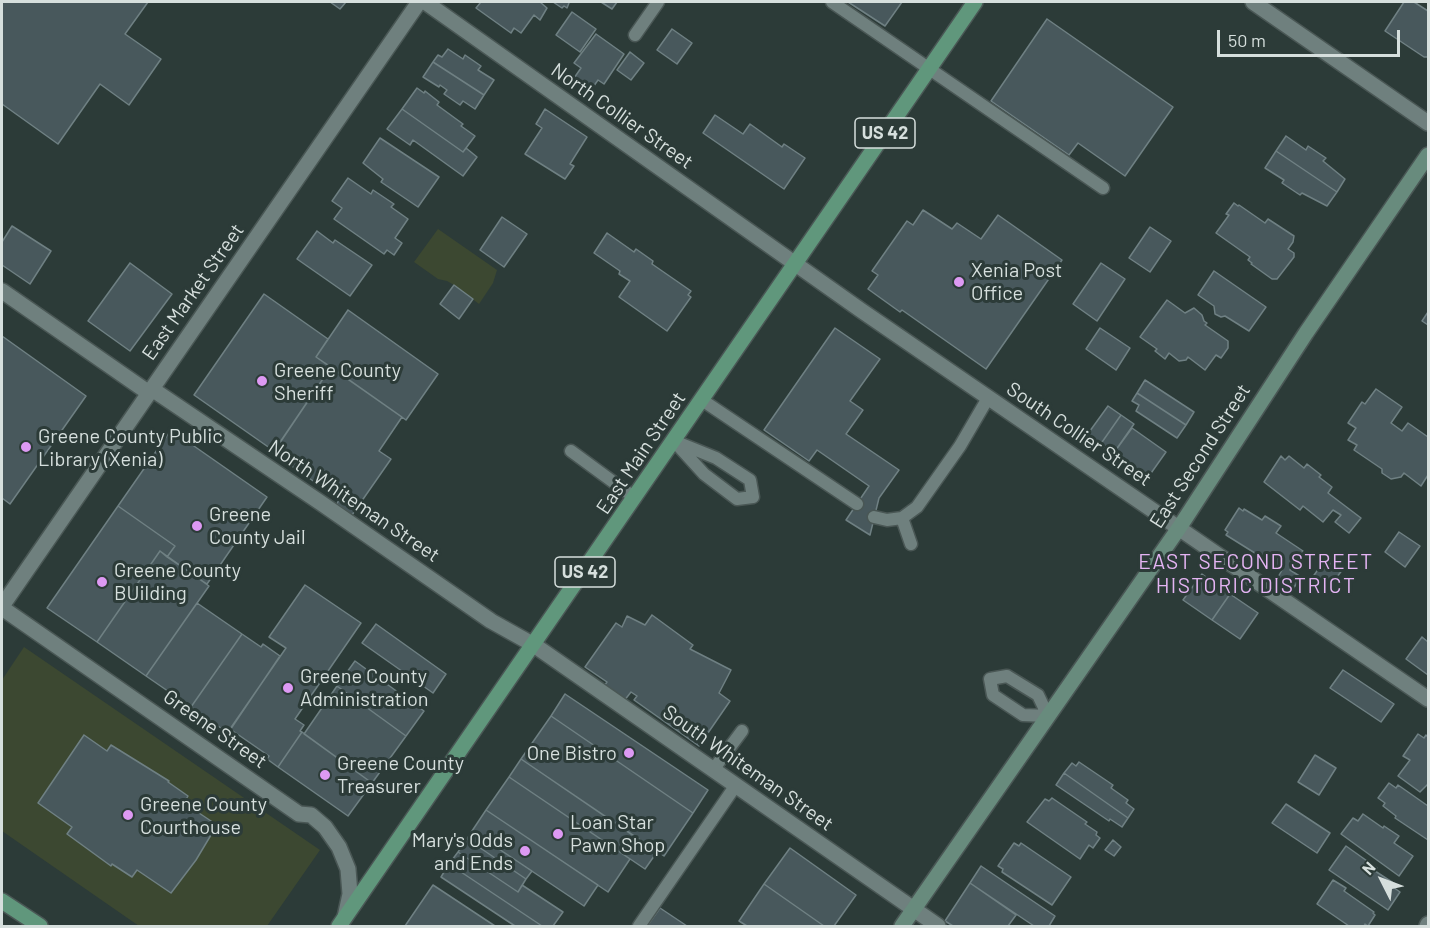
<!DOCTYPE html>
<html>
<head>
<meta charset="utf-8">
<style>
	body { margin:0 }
	#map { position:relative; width:1430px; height:928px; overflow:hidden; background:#2c3b38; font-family:Barlow,sans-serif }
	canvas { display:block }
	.frame { position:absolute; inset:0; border:3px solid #d6dfdd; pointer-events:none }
	.north { position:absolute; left:1352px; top:850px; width:60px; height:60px; -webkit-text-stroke:4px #2c3b38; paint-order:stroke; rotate:312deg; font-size:16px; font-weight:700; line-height:24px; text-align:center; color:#d6dfdd }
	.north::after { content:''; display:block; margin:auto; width:21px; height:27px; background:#d6dfdd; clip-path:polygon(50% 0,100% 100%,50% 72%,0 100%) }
	.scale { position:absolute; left:1217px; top:30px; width:183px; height:27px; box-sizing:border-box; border:3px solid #d6dfdd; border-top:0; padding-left:8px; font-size:18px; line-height:21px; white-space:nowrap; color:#d6dfdd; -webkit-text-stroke:4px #2c3b38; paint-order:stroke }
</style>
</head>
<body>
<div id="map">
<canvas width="1430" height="928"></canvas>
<div class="frame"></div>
<div class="north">N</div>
<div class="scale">50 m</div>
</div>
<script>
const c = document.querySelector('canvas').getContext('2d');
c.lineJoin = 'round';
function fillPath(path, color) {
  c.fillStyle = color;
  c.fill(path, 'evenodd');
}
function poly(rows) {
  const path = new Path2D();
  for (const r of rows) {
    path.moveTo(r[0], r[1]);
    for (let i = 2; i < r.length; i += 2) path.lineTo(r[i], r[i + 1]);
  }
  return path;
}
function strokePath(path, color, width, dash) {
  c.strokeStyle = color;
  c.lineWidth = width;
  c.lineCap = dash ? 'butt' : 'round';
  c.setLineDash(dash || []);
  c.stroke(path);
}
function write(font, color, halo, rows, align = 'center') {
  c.font = font + ' Barlow,sans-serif';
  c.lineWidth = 6;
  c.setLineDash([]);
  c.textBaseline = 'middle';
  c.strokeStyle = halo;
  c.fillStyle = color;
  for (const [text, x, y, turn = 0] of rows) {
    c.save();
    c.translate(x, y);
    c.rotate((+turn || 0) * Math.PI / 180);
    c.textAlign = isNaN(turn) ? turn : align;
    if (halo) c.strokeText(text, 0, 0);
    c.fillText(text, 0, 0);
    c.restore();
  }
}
fillPath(poly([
	[438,229,497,270,493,283,479,304,454,285,447,281,438,279,414,262],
	[24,647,320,850,267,926,139,926,2,831,2,680]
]), '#3c4831');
const building = poly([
	[2,2,148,2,125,34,161,59,129,105,100,84,58,144,2,104,2,2],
	[330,2,346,2,340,9,330,2],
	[481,2,540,2,547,8,540,20,534,15,521,33,514,28,511,33,476,8,481,2],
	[553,2,568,2,569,3,567,8,564,6,562,8,553,2],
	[601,2,617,2,612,9,601,2],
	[848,2,902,2,885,26,848,2],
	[1404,2,1414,2,1428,11,1428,57,1424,57,1385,31,1404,2],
	[572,12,596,29,580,52,556,35,572,12],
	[1047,19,1173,107,1125,176,1078,143,1069,155,991,101,1047,19],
	[672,29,692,43,677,64,657,50,672,29],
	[596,34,624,54,604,84,598,80,589,93,572,81,581,68,574,63,596,34],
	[448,49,463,59,465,55,481,66,478,70,494,80,484,95,433,62,438,55,442,57,448,49],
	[630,52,644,63,631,80,617,70,630,52],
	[433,62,484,95,475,109,463,101,460,105,444,94,447,90,440,85,439,87,423,77,433,62],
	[417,88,424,93,425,91,439,102,437,105,463,124,461,126,475,136,463,152,402,109,417,88],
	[402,109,463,152,466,148,477,157,463,176,413,140,410,145,387,129,402,109],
	[545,109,587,137,570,164,574,166,565,179,525,154,542,128,536,124,545,109],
	[715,115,743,134,750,124,782,147,784,144,805,158,784,189,703,133,715,115],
	[1286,136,1306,150,1308,146,1326,158,1323,161,1345,179,1337,192,1276,151,1286,136],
	[380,138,439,177,418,207,381,182,383,179,363,163,380,138],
	[1276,151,1337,192,1327,206,1302,193,1300,195,1282,183,1284,180,1265,168,1276,151],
	[348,178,371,194,373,190,394,204,391,207,408,219,395,238,402,243,394,255,387,250,384,254,334,219,342,208,332,201,348,178],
	[1234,203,1238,206,1239,205,1265,223,1268,219,1294,236,1293,242,1288,249,1294,253,1294,257,1277,279,1272,279,1251,264,1252,263,1248,260,1250,257,1216,233,1229,215,1226,214,1234,203],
	[923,210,952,229,957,223,981,239,998,215,1062,260,986,369,902,310,900,312,868,289,878,275,872,271,907,221,913,225,923,210],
	[502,217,527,234,504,267,480,250,502,217],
	[12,226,51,251,30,284,2,265,2,242,12,226],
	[1150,227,1171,241,1150,272,1129,258,1150,227],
	[317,231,333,243,335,240,372,265,350,296,297,259,317,231],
	[607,233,634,252,636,249,653,261,652,264,691,291,688,295,691,297,667,331,619,297,630,281,619,274,620,271,594,253,607,233],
	[130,263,172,294,130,351,88,321,130,263],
	[1101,263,1125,279,1097,321,1073,304,1101,263],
	[1214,271,1266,307,1249,331,1225,316,1221,317,1215,314,1214,306,1198,295,1214,271],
	[454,285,473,299,459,319,440,304,454,285],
	[264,294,328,339,316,357,331,367,274,451,194,395,264,294],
	[1167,300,1185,313,1194,308,1202,315,1204,321,1207,323,1205,325,1228,341,1228,348,1221,358,1216,355,1205,370,1188,357,1186,360,1179,361,1169,353,1165,359,1155,351,1157,349,1140,337,1167,300],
	[348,310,438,374,406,420,316,357,348,310],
	[1428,312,1428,325,1422,321,1428,312],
	[835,328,880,359,850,401,863,410,846,434,899,470,879,498,870,535,846,520,869,486,817,450,809,461,764,430,835,328],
	[1100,328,1130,348,1116,370,1086,349,1100,328],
	[2,336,86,396,10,504,2,498,2,336],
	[331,367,402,417,379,451,391,459,352,515,337,504,339,499,273,453,331,367],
	[1145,380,1194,412,1186,425,1137,393,1145,380],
	[1376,389,1402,407,1391,423,1402,431,1408,423,1428,437,1428,475,1421,486,1404,473,1401,477,1391,479,1382,473,1382,469,1354,450,1357,445,1348,440,1356,428,1348,423,1362,402,1365,404,1376,389],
	[1137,393,1186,425,1177,438,1136,411,1139,405,1132,401,1137,393],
	[1108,406,1121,415,1100,445,1087,435,1108,406],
	[1121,415,1134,424,1113,454,1100,445,1121,415],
	[1132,428,1166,452,1149,476,1143,471,1141,474,1124,462,1119,463,1115,459,1113,454,1132,428],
	[171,430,267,497,207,584,167,557,175,546,118,506,171,430],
	[1281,456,1285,460,1289,456,1304,468,1307,464,1321,475,1319,477,1332,487,1328,493,1361,518,1349,533,1335,522,1341,515,1333,510,1323,522,1303,506,1300,510,1264,482,1281,456],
	[118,506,175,546,167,557,160,551,97,642,47,608,118,506],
	[1239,508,1243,511,1244,509,1262,520,1265,516,1281,526,1276,533,1303,551,1290,570,1301,577,1293,589,1277,579,1282,570,1226,535,1228,532,1225,530,1239,508],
	[1399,532,1420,546,1405,567,1385,552,1399,532],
	[160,551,209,586,146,676,97,642,160,551],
	[1327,557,1343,569,1327,590,1312,578,1327,557],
	[1202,574,1230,594,1212,620,1183,600,1202,574],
	[305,585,361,623,295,719,304,725,300,731,302,732,278,767,267,759,269,756,230,729,286,648,269,637,305,585],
	[1230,594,1258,613,1240,639,1212,620,1230,594],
	[197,603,242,634,191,707,146,676,197,603],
	[652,615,693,645,690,649,731,670,719,693,730,701,699,746,634,700,637,696,631,692,624,701,604,686,607,682,585,667,616,623,622,627,627,616,645,625,652,615],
	[376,624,446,674,433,693,362,643,376,624],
	[242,634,261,647,263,644,280,656,228,733,191,707,242,634],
	[1422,637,1428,642,1428,675,1406,659,1422,637],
	[355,661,424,711,406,736,337,686,355,661],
	[1343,670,1394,704,1381,722,1330,688,1343,670],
	[337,686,406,736,372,783,304,734,337,686],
	[565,694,708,790,693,813,551,716,565,694],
	[551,716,693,813,664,856,521,759,551,716],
	[302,732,372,783,348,816,278,767,302,732],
	[1418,734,1424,738,1426,735,1428,737,1428,784,1420,792,1398,776,1410,760,1403,756,1418,734],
	[84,735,107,751,111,745,169,781,168,782,188,796,184,803,217,825,196,860,171,893,137,870,132,877,112,864,111,866,67,834,72,827,38,803,84,735],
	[1315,755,1336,768,1319,795,1298,782,1315,755],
	[521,759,657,852,645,869,509,777,521,759],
	[1079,762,1113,785,1111,788,1128,800,1126,803,1134,809,1128,818,1064,773,1072,763,1076,766,1079,762],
	[1064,773,1128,818,1122,827,1110,819,1109,821,1056,785,1064,773],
	[509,777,630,859,608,892,486,810,509,777],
	[1389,783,1396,788,1398,785,1428,806,1428,840,1395,818,1396,816,1383,806,1385,803,1378,798,1389,783],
	[1052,798,1087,822,1085,824,1097,832,1096,835,1100,838,1093,848,1089,845,1080,859,1027,822,1045,799,1049,801,1052,798],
	[1286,804,1330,833,1317,853,1272,823,1286,804],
	[486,810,598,885,584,906,472,831,486,810],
	[1363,814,1383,828,1384,826,1399,836,1394,843,1413,856,1399,876,1341,834,1353,818,1358,821,1363,814],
	[472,831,532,871,526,879,467,839,472,831],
	[467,839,526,879,518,892,458,852,467,839],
	[1113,840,1121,847,1114,856,1105,850,1113,840],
	[1014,843,1019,846,1021,843,1071,877,1052,905,1002,872,1003,869,998,866,1014,843],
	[1346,846,1377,868,1375,871,1395,884,1393,887,1400,892,1388,910,1329,870,1346,846],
	[790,848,856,895,834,926,824,926,764,884,790,848],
	[458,852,518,892,522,885,563,912,553,926,542,926,449,864,458,852],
	[449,864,542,926,515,926,441,877,449,864],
	[981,866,1055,916,1049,926,1034,926,970,883,981,866],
	[1333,880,1346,888,1344,891,1374,912,1373,913,1375,915,1368,926,1365,924,1364,926,1349,926,1317,904,1333,880],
	[970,883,1016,915,1008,926,953,926,945,921,970,883],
	[764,884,824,926,747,926,739,921,764,884],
	[433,885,495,926,405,926,433,885],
	[660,908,687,926,647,926,660,908]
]);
fillPath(building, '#48585c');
strokePath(building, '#6f8083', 1.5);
const service = poly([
	[832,2,1103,188],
	[635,35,658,2],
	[702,400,857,504],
	[674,441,716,458,750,480,753,497,737,499,704,474,674,441],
	[571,451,635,498],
	[874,517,887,520,902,518,917,507,960,446,988,398],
	[902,518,911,544],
	[1007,676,1038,695,1048,716,1023,715,993,695,990,679,1007,676],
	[713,770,742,731],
	[639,926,736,785]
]);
const minor = poly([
	[425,2,862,311,1428,699],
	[1253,2,1428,123],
	[2,291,149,393],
	[152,389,321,503,491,621,534,645,938,926],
	[2,606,419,2],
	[2,608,299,814,311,815,325,827,339,847,348,869,350,894,345,917],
	[1427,926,1428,924]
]);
const secondary = poly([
	[902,926,1179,528,1306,333,1428,155]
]);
const primary = poly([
	[2,901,40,926],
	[339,926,975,2]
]);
strokePath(service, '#4a5755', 15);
strokePath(minor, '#4a5755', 18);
strokePath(secondary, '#4a5755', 18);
strokePath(primary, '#4a5755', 18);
strokePath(service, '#6f807e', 12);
strokePath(minor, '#6f807e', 15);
strokePath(secondary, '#688b7d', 15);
strokePath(primary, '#60977c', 15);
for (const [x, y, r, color] of [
	[959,282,6,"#dd99f3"],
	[262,381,6,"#dd99f3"],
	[26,447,6,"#dd99f3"],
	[197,526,6,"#dd99f3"],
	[102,582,6,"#dd99f3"],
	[288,688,6,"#dd99f3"],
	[629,753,6,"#dd99f3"],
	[325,775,6,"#dd99f3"],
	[128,815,6,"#dd99f3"],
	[558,834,6,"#dd99f3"],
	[525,851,6,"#dd99f3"]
]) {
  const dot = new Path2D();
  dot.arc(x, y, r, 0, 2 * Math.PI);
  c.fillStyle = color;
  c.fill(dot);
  strokePath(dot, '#2c3b38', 2);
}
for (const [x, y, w] of [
	[885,133,60],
	[585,572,60]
]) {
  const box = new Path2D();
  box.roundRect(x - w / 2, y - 15, w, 30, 4.5);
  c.fillStyle = '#2c3b38';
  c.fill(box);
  strokePath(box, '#d6dfdd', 1.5);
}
write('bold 18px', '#d6dfdd', null, [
	["US 42",885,133],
	["US 42",585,572]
]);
write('20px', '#d6dfdd', '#2c3b38', [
	["North Collier Street",622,116,35],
	["East Market Street",193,292,-55],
	["South Collier Street",1079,434,34],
	["East Main Street",641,453,-56],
	["East Second Street",1200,456,-57],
	["North Whiteman Street",354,501,34],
	["Greene Street",215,729,35],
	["South Whiteman Street",748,768,35]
]);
write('20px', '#d6dfdd', '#2c3b38', [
	["Xenia Post",971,270],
	["Office",971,293],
	["Greene County",274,370],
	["Sheriff",274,393],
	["Greene County Public",38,436],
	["Library (Xenia)",38,459],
	["Greene",209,514],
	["County Jail",209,537],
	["Greene County",114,570],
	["BUilding",114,593],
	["Greene County",300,676],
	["Administration",300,699],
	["One Bistro",617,753,"right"],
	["Greene County",337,763],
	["Treasurer",337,786],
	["Greene County",140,804],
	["Courthouse",140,827],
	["Loan Star",570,822],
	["Pawn Shop",570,845],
	["Mary's Odds",513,840,"right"],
	["and Ends",513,863,"right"]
], 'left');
c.letterSpacing = '1.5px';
write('21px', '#e4b4f3', '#2c3b38', [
	["EAST SECOND STREET",1256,562],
	["HISTORIC DISTRICT",1256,586]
]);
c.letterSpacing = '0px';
</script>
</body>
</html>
